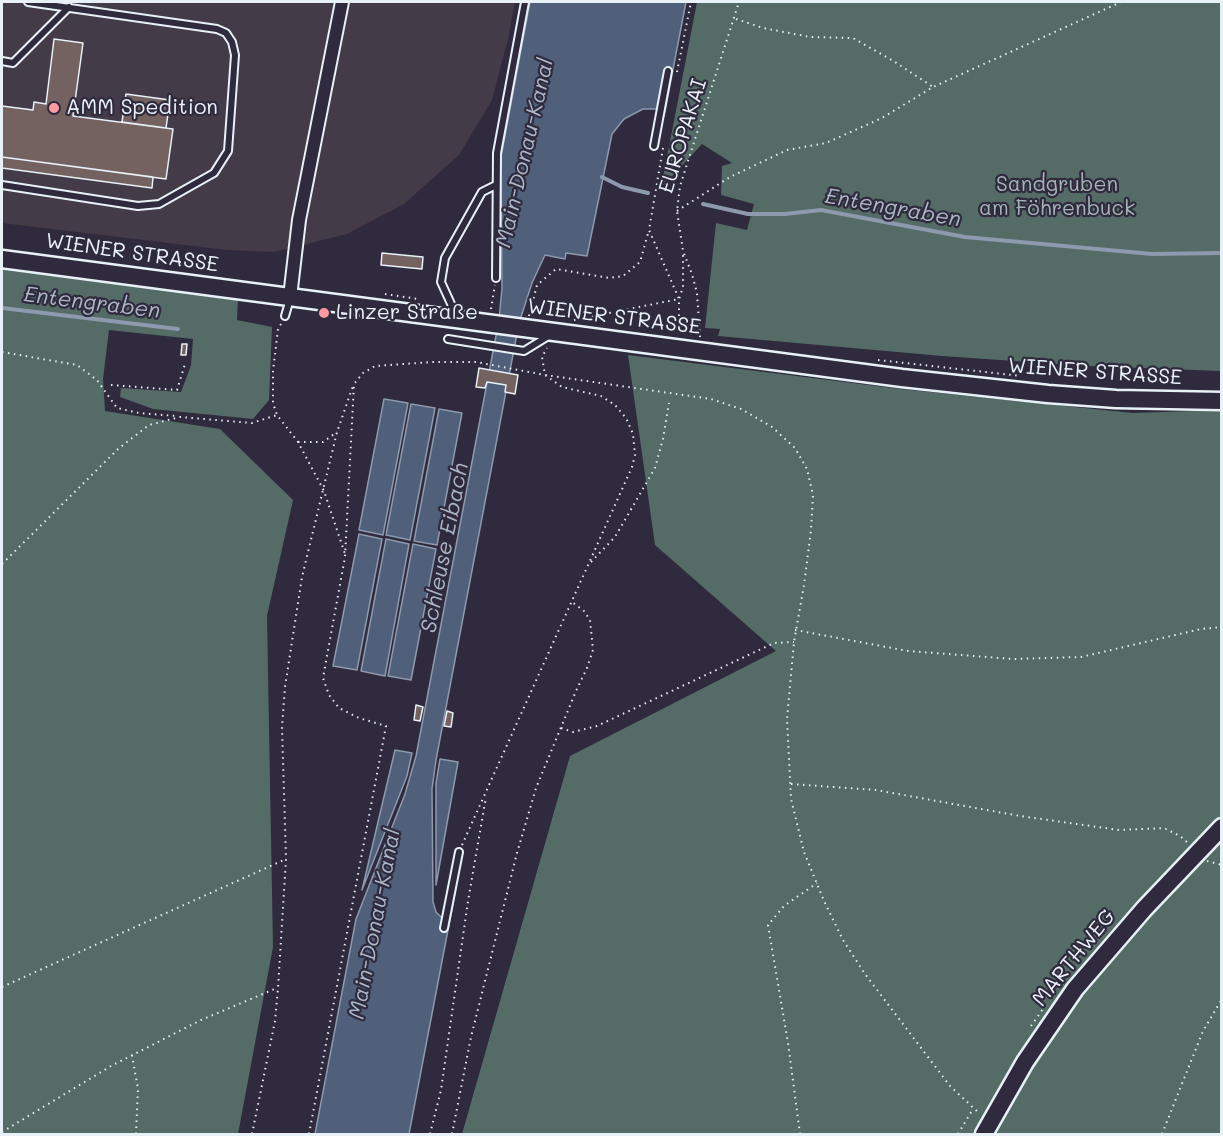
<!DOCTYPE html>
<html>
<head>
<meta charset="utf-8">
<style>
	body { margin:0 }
	#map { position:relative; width:1223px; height:1136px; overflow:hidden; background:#2f2a3d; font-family:Mali,sans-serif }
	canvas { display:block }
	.frame { position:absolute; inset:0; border:3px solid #e8f1f8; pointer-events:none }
</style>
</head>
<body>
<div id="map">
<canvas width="1223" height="1136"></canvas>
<div class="frame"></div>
</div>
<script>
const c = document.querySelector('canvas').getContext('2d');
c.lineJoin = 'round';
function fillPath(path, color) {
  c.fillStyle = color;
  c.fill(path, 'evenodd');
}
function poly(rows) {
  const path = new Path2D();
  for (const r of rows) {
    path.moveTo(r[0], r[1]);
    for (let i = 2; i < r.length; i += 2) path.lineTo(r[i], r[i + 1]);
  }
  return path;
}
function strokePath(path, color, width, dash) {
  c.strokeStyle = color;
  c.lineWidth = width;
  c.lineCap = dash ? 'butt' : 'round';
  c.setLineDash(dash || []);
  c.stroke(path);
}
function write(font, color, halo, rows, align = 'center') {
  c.font = font + ' Mali,sans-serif';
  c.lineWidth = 4.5;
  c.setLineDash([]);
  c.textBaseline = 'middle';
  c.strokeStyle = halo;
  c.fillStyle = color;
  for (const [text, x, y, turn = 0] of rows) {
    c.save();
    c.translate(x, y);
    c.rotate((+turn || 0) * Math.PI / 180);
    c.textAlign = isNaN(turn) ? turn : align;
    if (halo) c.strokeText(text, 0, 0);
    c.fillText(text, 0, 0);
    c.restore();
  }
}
fillPath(poly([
	[2,2,515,2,508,39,492,100,459,155,404,204,347,234,274,252,227,250,2,223]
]), '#443b48');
fillPath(poly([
	[697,2,1221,2,1221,371,1087,366,942,356,718,336,720,329,705,328,716,223,747,230,754,204,721,195,722,166,732,163,702,144,661,188],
	[2,268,238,299,237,320,272,327,269,400,253,419,153,409,120,397,121,388,181,392,191,365,193,339,109,330,103,379,105,411,220,429,293,500,267,616,273,947,238,1134,2,1134],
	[628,355,901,389,1133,413,1221,410,1221,1134,462,1134,570,756,776,651,655,545]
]), '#546b66');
const water = poly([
	[530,2,686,2,664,116,656,116,657,109,643,109,624,119,612,134,587,256,566,253,565,259,545,255,532,283,519,323,436,760,432,789,433,902,436,912,442,918,449,884,456,888,409,1134,315,1134,356,919,405,794,416,756,499,320,502,288,501,157,530,2],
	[384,399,408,403,383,535,359,530,384,399],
	[411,404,435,408,410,540,386,535,411,404],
	[439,409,462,413,437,545,414,541,439,409],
	[359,534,382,539,357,670,333,666,359,534],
	[386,539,409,544,385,676,361,671,386,539],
	[413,544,436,549,411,680,388,676,413,544],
	[395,750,412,753,407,776,362,890,395,750],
	[440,759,458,762,436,885,436,783,440,759]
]);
fillPath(water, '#505f7a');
strokePath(water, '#8d99ac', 1.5);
strokePath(poly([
	[602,177,622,187,648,193],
	[703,204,748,214,785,214,821,210,965,237,1152,254,1222,253],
	[2,308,178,329]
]), '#8d99ac', 4);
const building = poly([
	[54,39,83,43,73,116,173,129,166,179,2,157,2,106,33,110,34,102,46,104,54,39],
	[126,94,170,100,166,128,122,122,126,94],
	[2,157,153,177,152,188,2,168,2,157],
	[382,253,423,257,422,269,381,265,382,253],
	[182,344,187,344,186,355,181,355,182,344],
	[479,368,518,375,515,394,505,392,506,385,487,382,485,388,476,387,479,368],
	[416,705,423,707,420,721,414,720,416,705],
	[447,711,453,713,451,727,444,726,447,711]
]);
fillPath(building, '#746261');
strokePath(building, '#e8f1f8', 1.5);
const service = poly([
	[2,61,13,63,69,7],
	[654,146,668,71],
	[2,185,138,206,159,204,214,173,228,151,235,55,232,42,226,33,217,29,28,2],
	[496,278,497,153,525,2],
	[285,316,290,299],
	[452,318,452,306,441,282,445,258,482,192,496,185],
	[448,339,524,351,550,335],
	[444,928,459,852]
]);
const minor = poly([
	[290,297,299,220,342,2]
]);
const secondary = poly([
	[2,259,902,378,1048,394,1116,399,1222,401],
	[984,1134,1025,1062,1075,989,1144,909,1222,827]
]);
strokePath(service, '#e8f1f8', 10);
strokePath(minor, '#e8f1f8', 16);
strokePath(secondary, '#e8f1f8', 21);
strokePath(poly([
	[736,19,763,28,810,37,853,38,895,62,933,87],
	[677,72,691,2],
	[663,148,649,230,679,299,679,327],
	[677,211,730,177,787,150,826,143,882,118,933,87,1121,2],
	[385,294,418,299],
	[491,309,495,285],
	[529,316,537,285,556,269,609,278,623,276,640,262,649,230],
	[574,320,679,299,683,287,683,251],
	[281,324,278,329,273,371,273,403,277,415,298,442,324,491,345,554],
	[700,337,697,293,692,274,683,251,677,211,680,186,739,2],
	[2,352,77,365,97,380,117,408,139,413,176,416],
	[878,360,1021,376],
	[111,385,177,390,185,364],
	[298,442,323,442,337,432],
	[591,562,615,537,655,468,663,439,669,403],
	[2,564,118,449,149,425,180,417,252,423,277,415],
	[795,630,908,651,1013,659,1081,657,1201,629,1222,627],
	[561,728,573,732,597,726,774,643,794,642],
	[791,784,876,790,1020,816,1119,830,1164,828,1180,836,1188,843],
	[462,845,589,563,632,467,635,455,633,434,626,418,615,405,601,396,562,387,545,375,542,357,547,348],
	[1207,861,1222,865],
	[2,987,286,859],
	[1031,1026,1043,1009],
	[132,1055,138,1089,136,1134],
	[2,1132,111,1066,201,1020,277,988],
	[252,1134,275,1021,278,988,286,859,282,727,285,687,302,577,337,432,353,386],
	[309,1134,386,726,359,718,339,708,329,695,323,678,345,557,354,384,363,373,375,366,433,362,476,362,545,375,711,399,741,409,772,427,795,448,807,469,813,495,811,530,804,585,794,642,787,719,791,799,804,852,824,901,843,940,865,974,950,1086,979,1113],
	[430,1134,441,1090,468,901,486,797],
	[452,1134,471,1037,517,853,536,788,576,691,587,668,593,650,590,620,584,611,572,602],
	[800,1134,788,1043,768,925,784,906,817,883],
	[958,1134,973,1109],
	[1162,1134,1203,1031,1222,999]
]), '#e8f1f8', 2, [1.5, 4.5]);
strokePath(service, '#2f2a3d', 6);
strokePath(minor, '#2f2a3d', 12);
strokePath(secondary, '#2f2a3d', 16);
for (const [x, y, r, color] of [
	[54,108,6,"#ff9aa2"],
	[324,313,6,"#ff9aa2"]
]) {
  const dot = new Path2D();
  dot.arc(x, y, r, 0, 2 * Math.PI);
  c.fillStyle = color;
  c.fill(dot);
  strokePath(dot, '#2f2a3d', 2);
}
write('21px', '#e8f1f8', '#2f2a3d', [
	["AMM Spedition",66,108],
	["Linzer Straße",336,313]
], 'left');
write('21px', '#e8f1f8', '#2f2a3d', [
	["EUROPAKAI",683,136,-73],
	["WIENER STRASSE",132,253,8],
	["WIENER STRASSE",614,317,7],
	["WIENER STRASSE",1095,372,4],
	["MARTHWEG",1074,958,-51]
]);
write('21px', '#a5b5b6', '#2f2a3d', [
	["Sandgruben",1057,185],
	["am Föhrenbuck",1057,209]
]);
write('italic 22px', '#abb7c6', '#2f2a3d', [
	["Main-Donau-Kanal",525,153,-77],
	["Entengraben",893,208,10],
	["Entengraben",92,303,7],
	["Schleuse Eibach",445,548,-79],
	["Main-Donau-Kanal",375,924,-79]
]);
</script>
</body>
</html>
